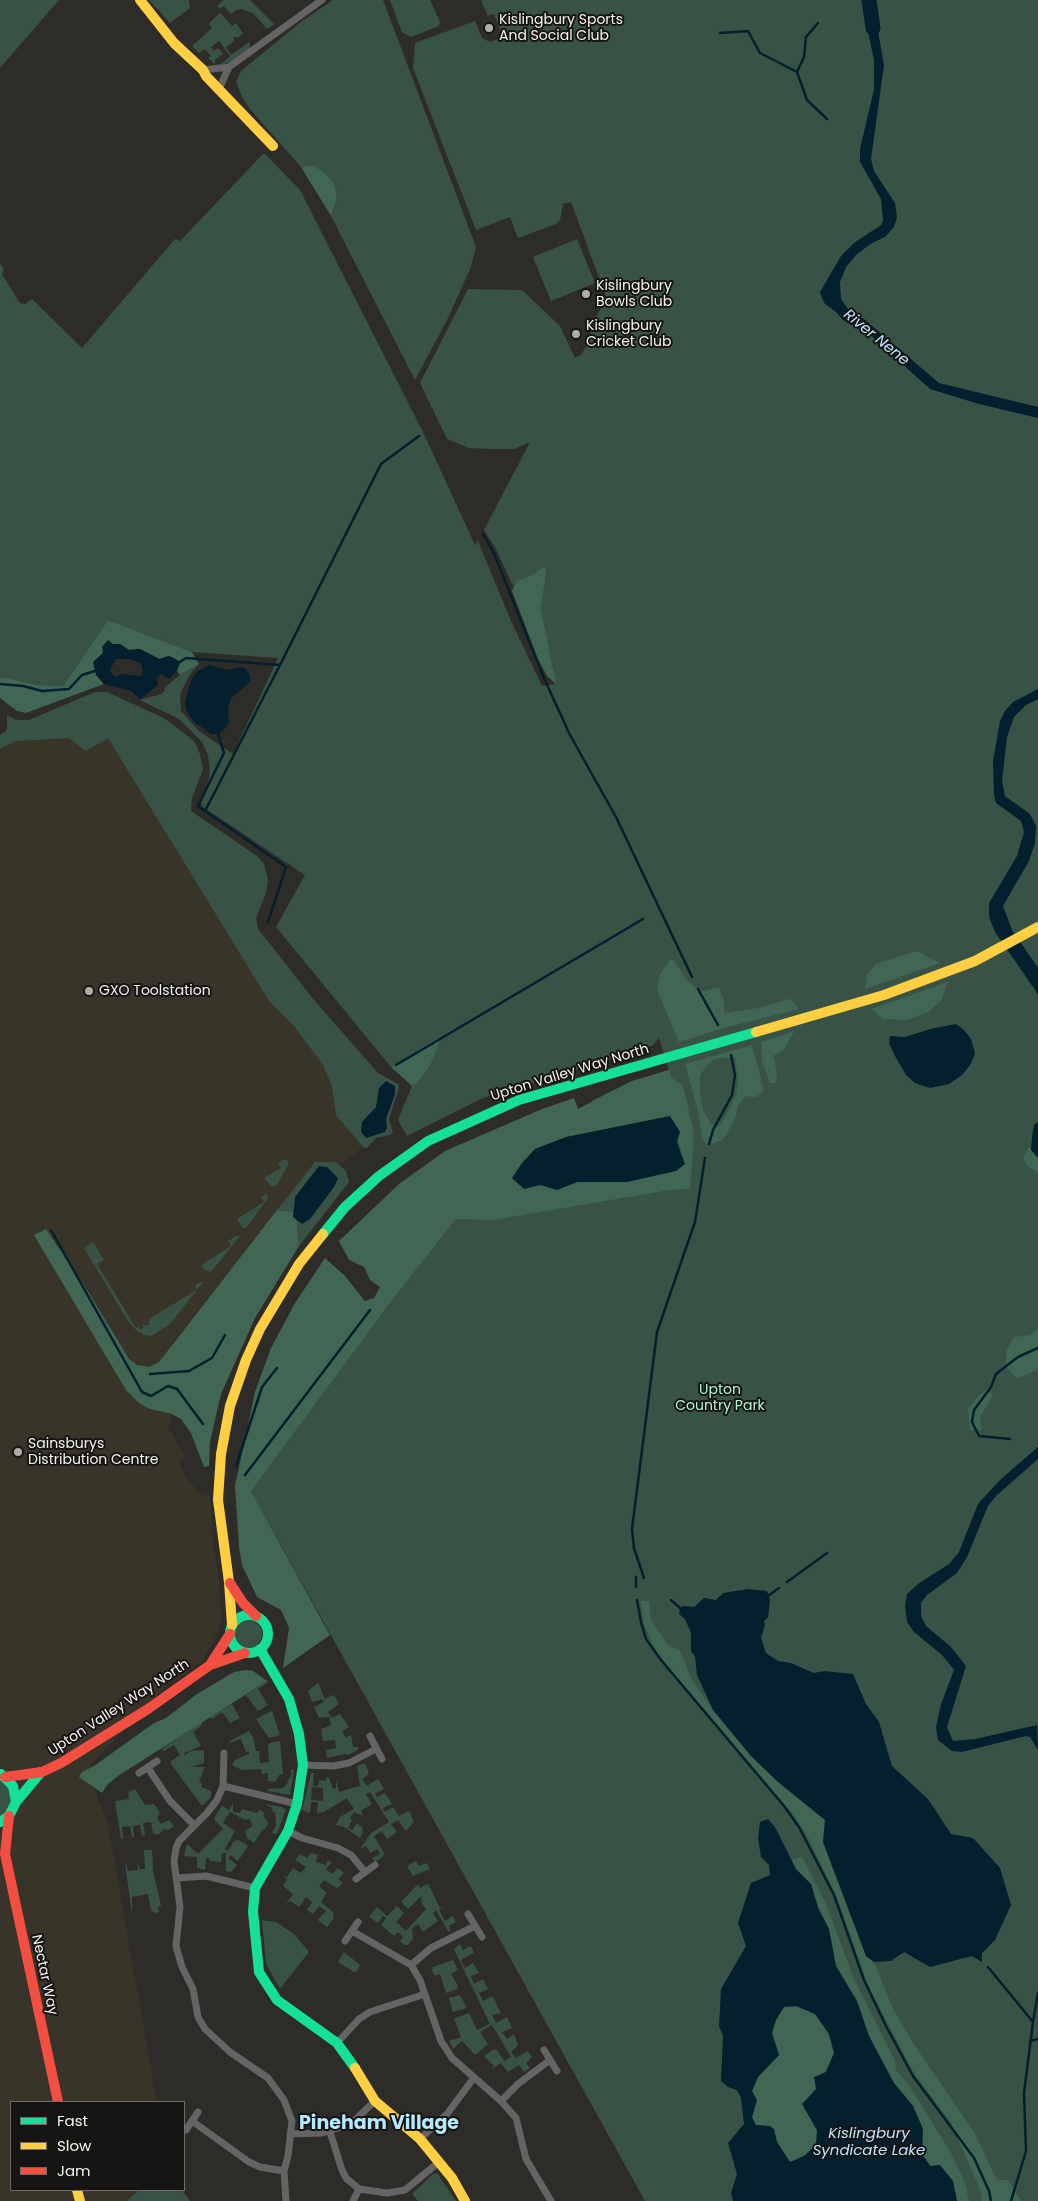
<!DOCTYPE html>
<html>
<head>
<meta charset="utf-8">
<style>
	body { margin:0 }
	#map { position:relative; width:1038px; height:2201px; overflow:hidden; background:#2e2c29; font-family:Poppins,sans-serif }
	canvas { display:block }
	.legend { position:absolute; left:10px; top:2101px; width:175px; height:90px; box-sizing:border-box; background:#171513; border:1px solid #6f6d6b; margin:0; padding:6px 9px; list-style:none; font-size:15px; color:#f4f2ee }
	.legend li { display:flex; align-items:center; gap:10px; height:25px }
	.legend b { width:25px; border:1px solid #6f6d6b }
</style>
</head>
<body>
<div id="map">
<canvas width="1038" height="2201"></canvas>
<ul class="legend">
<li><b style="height:6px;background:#16e098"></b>Fast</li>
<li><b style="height:6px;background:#ffcf43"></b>Slow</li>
<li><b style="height:6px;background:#f24e42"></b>Jam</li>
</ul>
</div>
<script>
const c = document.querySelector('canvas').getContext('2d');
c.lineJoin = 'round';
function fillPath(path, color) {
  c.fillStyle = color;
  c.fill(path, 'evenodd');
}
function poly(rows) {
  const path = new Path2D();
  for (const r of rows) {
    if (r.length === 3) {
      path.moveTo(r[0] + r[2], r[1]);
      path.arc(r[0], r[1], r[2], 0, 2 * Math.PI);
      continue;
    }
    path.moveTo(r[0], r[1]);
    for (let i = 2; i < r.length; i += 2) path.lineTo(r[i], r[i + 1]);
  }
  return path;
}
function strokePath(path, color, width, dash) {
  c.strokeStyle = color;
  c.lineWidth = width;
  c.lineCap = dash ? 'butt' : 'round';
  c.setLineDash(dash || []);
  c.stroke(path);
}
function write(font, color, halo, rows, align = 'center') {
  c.font = font + ' Poppins,sans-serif';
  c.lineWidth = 4;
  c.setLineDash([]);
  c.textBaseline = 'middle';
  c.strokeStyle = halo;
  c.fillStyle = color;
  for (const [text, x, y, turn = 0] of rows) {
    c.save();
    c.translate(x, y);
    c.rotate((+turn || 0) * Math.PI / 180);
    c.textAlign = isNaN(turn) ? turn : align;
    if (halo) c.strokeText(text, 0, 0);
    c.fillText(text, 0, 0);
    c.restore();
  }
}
fillPath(poly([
	[88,710,174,813,344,1065,350,1132,363,1147,344,1162,343,1166,335,1162,315,1162,171,1345,172,1414,169,1428,185,1457,178,1461,188,1480,201,1495,210,1496,213,1543,219,1578,221,1620,215,1638,204,1659,177,1680,173,1678,87,1769,108,1825,157,2102,11,2102,11,2190,182,2190,190,2201,0,2201,0,736]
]), '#39342a');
fillPath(poly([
	[0,0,59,0,0,68],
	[149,0,189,0,190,8,170,23],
	[224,0,250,0,274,24,267,29,253,13,241,9,238,9,231,14,224,6,220,9,217,6],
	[333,0,383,0,476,247,471,267,447,320,415,380,331,216,337,198,335,185,313,165,301,167,250,109,243,99,236,82,241,71,301,22],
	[390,0,430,0,440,22,439,26,411,37,402,32],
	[481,0,1038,0,1038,2201,645,2201,251,1491,394,1298,474,1196,593,1100,632,1081,669,1070,659,1038,653,1045,646,1049,483,1098,407,1136,398,1120,412,1086,416,1084,430,1066,438,1039,391,1067,276,927,305,875,203,807,200,801,208,784,210,771,208,755,202,742,179,719,140,700,162,694,165,690,164,688,180,675,199,664,190,674,180,694,181,711,199,731,233,754,278,658,192,652,108,620,63,686,37,685,7,678,0,678,0,264,4,268,2,274,20,303,25,304,32,299,82,348,175,239,180,241,264,153,300,190,422,430,475,545,478,541,511,621,542,686,555,684,541,609,547,569,543,567,532,575,516,581,513,586,495,547,484,530,530,442,514,449,492,449,469,448,447,439,420,383,468,289,522,290,560,326,575,358,581,355,588,343,594,320,607,299,571,202,563,204,560,220,556,224,518,238,510,217,476,230,413,68,415,43,475,21,482,38,490,42,503,37,494,14,488,16],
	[220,13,232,26,236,23,243,33,239,37,234,37,234,41,226,47,231,55,249,42,251,50,231,62,220,65,230,56,219,41,211,47,214,51,218,48,223,54,215,60,215,64,208,58,211,56,205,49,199,53,192,46,212,28,209,23],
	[577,239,595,283,551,301,533,257],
	[95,692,107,692,164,718,194,741,200,754,203,769,192,798,191,811,257,856,264,864,268,880,266,893,256,918,258,929,315,1001,378,1073,398,1084,399,1088,389,1119,393,1132,390,1135,376,1138,367,1148,363,1147,336,1115,332,1086,323,1065,294,1026,269,1001,108,738,86,751,69,738,15,741,0,749,0,735,7,730,7,715,16,720,29,720],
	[285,1159,289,1163,277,1185,272,1187,264,1178,281,1168,278,1163],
	[315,1162,336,1162,346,1171,349,1182,299,1246,296,1212,277,1210],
	[267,1193,268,1198,246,1228,243,1228,237,1219,264,1202,261,1197],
	[238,1235,239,1237,211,1272,205,1270,201,1265,231,1246,228,1241],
	[93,1242,104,1260,97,1264,136,1328,139,1327,140,1330,144,1328,142,1325,149,1325,149,1319,195,1291,197,1289,195,1285,204,1281,170,1324,151,1336,144,1335,136,1330,128,1321,84,1248],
	[248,1634,14],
	[267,1681,268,1682,258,1689,268,1705,258,1711,246,1695],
	[318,1683,325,1699,334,1695,339,1704,328,1712,332,1718,340,1714,349,1727,342,1732,346,1738,351,1735,353,1747,358,1747,358,1750,348,1755,345,1754,327,1758,326,1750,336,1748,335,1740,323,1741,321,1729,331,1725,329,1717,319,1718,314,1707,324,1702,322,1699,312,1702,308,1691],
	[232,1704,240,1718,230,1723,222,1712,212,1719,210,1717],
	[272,1711,280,1735,269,1738,256,1719],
	[201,1722,202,1725,193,1732,201,1746,184,1753,185,1755,191,1751,204,1750,204,1763,191,1767,205,1767,199,1782,202,1784,201,1787,211,1791,211,1797,202,1806,171,1764,171,1761,180,1755,174,1745,164,1751,162,1749],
	[249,1731,253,1737,256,1751,259,1751,260,1763,269,1762,268,1745,270,1743,280,1741,283,1774,280,1774,275,1782,268,1781,268,1773,262,1774,261,1769,242,1770,232,1765,235,1760,249,1754,249,1751,246,1752,241,1739,229,1743,230,1741],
	[365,1763,369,1774,362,1779,367,1786,378,1779,384,1789,375,1794,377,1797,385,1793,392,1804,383,1808,385,1812,393,1807,399,1816,409,1811,414,1822,406,1831,398,1820,391,1824,397,1832,387,1839,382,1831,374,1836,384,1853,383,1857,375,1862,372,1858,380,1854,377,1849,370,1853,366,1846,360,1849,371,1833,389,1822,370,1792,366,1794,372,1804,361,1811,363,1816,354,1812,350,1818,352,1820,348,1828,352,1830,357,1823,362,1827,363,1831,360,1838,344,1827,336,1825,340,1817,354,1809,347,1798,324,1812,317,1813,318,1802,311,1802,310,1813,302,1810,311,1773,314,1773,313,1786,318,1786,319,1780,326,1781,326,1777,329,1778,333,1789,336,1788,336,1780,339,1792,360,1786,357,1766],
	[312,1787,323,1788,323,1801,311,1800],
	[291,1769,294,1770,290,1795,268,1791,268,1789,283,1788,288,1783,287,1781,291,1777],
	[0,1779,8,1787,11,1800,6,1812,0,1816],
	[135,1789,145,1805,154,1804,160,1813,157,1818,161,1824,169,1820,174,1826,169,1830,164,1829,158,1835,153,1833,151,1822,143,1823,145,1835,142,1836,140,1825,133,1826,134,1837,132,1837,130,1826,122,1827,123,1838,121,1839,115,1801,129,1799,128,1792],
	[233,1803,233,1812,240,1813,242,1809,257,1813,259,1810,265,1813,263,1815,268,1823,265,1829,262,1830,254,1843,247,1838,245,1831,252,1826,250,1819,245,1820,230,1812,223,1823,235,1831,225,1849,228,1851,234,1841,239,1840,248,1846,238,1861,230,1855,228,1858,237,1865,231,1872,226,1871,226,1853,222,1853,221,1862,210,1861,209,1858,206,1858,205,1870,197,1868,197,1857,184,1856,187,1844,198,1854,223,1829,214,1819,217,1813,222,1806,229,1810],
	[263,1804,282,1807,286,1810,277,1834,272,1833,276,1825,275,1812,273,1812,271,1807],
	[144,1850,152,1850,153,1870,161,1906,158,1907,159,1912,155,1913,151,1910,148,1894,132,1897,132,1915,125,1863,126,1863,128,1871,138,1870,137,1861,140,1869,145,1869],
	[311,1853,318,1855,316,1862,326,1865,327,1861,332,1862,326,1869,332,1874,338,1868,344,1873,338,1879,343,1883,337,1888,324,1880,319,1886,327,1893,321,1902,333,1912,334,1918,327,1927,318,1920,326,1911,319,1906,313,1914,307,1910,312,1902,306,1897,299,1907,290,1901,286,1904,293,1894,283,1886,287,1879,282,1876,287,1877,293,1868,301,1873,306,1867,295,1860,300,1854,307,1858],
	[416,1861,419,1866,427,1863,430,1869,413,1876,407,1866],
	[418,1884,420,1888,427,1884,429,1885,440,1908,446,1905,439,1910,445,1921,453,1916,456,1922,449,1926,451,1932,448,1931,436,1910,433,1913,438,1921,423,1932,418,1924,412,1928,413,1939,408,1945,404,1945,400,1941,403,1937,398,1932,394,1936,381,1925,386,1918,383,1916,378,1923,369,1917,377,1907,387,1916,397,1906,404,1913,396,1922,406,1931,426,1909,422,1904,421,1896,408,1909,401,1902],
	[262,1920,276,1922,294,1934,309,1952,280,1989,266,1964],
	[460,1944,463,1950,471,1946,474,1953,461,1960,465,1968,473,1963,479,1973,471,1976,474,1984,483,1979,488,1989,479,1993,483,2001,492,1996,495,2001,501,2013,492,2015,496,2023,507,2017,512,2028,502,2032,507,2039,514,2034,518,2045,511,2052,516,2058,528,2051,532,2057,526,2063,530,2068,524,2072,519,2065,508,2072,501,2063,491,2070,494,2066,484,2056,494,2049,497,2050,504,2061,511,2057,492,2025,480,2032,488,2044,475,2055,462,2041,453,2049,449,2041,461,2037,454,2019,469,2013,477,2030,490,2024,454,1949],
	[344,1952,360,1965,357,1971,354,1972,338,1962],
	[453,1960,458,1970,451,1974,458,1986,457,1989,446,1993,440,1974,435,1976,432,1971,433,1967],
	[460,1995,467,2008,453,2012,449,1998],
	[437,2173,456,2201,418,2201,412,2194,433,2174],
	[139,2190,182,2190,190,2201,127,2201]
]), '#385345');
fillPath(poly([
	[313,165,326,174,335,185,337,198,331,216,301,167],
	[543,567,547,568,541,609,556,684,547,676,538,659,512,591,516,581,532,575],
	[108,620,192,652,199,664,180,675,177,671,180,662,169,656,160,659,140,649,129,650,120,644,103,653,96,675,104,684,26,713,17,711,0,698,0,678,7,678,37,685,63,686],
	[917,951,940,963,865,989,867,974,876,964],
	[671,959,674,960,686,979,697,989,703,991,719,987,724,1001,724,1013,758,1008,789,999,794,1002,799,1009,731,1026,679,1042,657,990,660,974],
	[948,982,941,1001,928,1012,907,1020,884,1019,871,1009],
	[794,1031,783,1051,773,1056,777,1072,776,1083,770,1083,762,1061,761,1042],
	[438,1038,439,1043,430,1066,416,1084,412,1086,391,1067],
	[752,1045,764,1091,756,1097,746,1096,738,1105,735,1119,723,1140,708,1145,702,1139,698,1111,685,1064],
	[718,1058,735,1058,738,1080,736,1096,720,1126,711,1124,703,1110,700,1093,700,1075,708,1064],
	[669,1070,672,1078,683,1086,694,1133,690,1189,670,1190,493,1220,456,1219,394,1298,251,1491,330,1635,283,1668,289,1628,281,1610,257,1597,242,1565,239,1547,235,1486,255,1392,271,1348,295,1303,325,1258,345,1276,365,1301,374,1298,380,1287,370,1280,364,1267,349,1260,339,1241,399,1184,445,1151,542,1109,574,1098,578,1109,632,1081],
	[670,1116,681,1150,627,1182,577,1182,557,1190,540,1185,535,1149,567,1137],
	[1029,1147,1038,1158,1038,1173,1027,1166,1023,1157],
	[277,1210,296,1212,299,1246,255,1318,221,1394,210,1442,209,1466,204,1467,191,1433,181,1419,172,1414,150,1409,139,1403,126,1390,34,1235,46,1229,89,1293,129,1359,137,1365,149,1367,159,1362],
	[1038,1329,1038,1369,1017,1379,1006,1367,1006,1351,1014,1337,1031,1335],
	[986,1389,993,1395,980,1417,982,1430,970,1430,968,1408],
	[641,1601,649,1601,651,1620,667,1644,680,1651,692,1680,713,1710,751,1756,778,1782,825,1820,823,1842,866,1956,874,1962,893,2009,913,2043,974,2132,997,2180,1008,2180,1021,2201,982,2201,980,2189,950,2121,915,2075,868,1986,838,1900,809,1839,792,1813,689,1693,656,1651,644,1624],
	[246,1670,253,1671,267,1681,118,1776,108,1784,102,1793,79,1777,82,1772,94,1766,154,1723,166,1718,197,1694,234,1672],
	[802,1857,826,1904,854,1979,895,2061,896,2070,911,2088,951,2153,965,2183,969,2201,957,2201,953,2181,940,2165,931,2166,922,2154,923,2129,913,2106,894,2083,869,2036,857,2001,836,1966,829,1929,819,1908,811,1884,796,1869,791,1860],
	[796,2006,815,2014,829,2034,834,2053,817,2089,802,2104,817,2131,816,2145,804,2156,790,2162,777,2142,774,2129,764,2125,756,2125,752,2117,757,2100,752,2091,758,2077,779,2055,772,2033,776,2020,784,2007]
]), '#416653');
fillPath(poly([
	[863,9,874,9,884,65,871,159,874,171,895,203,897,217,894,227,885,237,872,243,857,254,846,267,840,282,841,299,850,312,864,319,939,383,1038,407,1038,418,979,404,930,389,870,335,843,320,836,312,825,304,822,298,820,292,841,256,854,243,881,225,883,221,881,199,860,162,860,149,874,89,874,60],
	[108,640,113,644,120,644,129,650,140,649,159,659,169,656,174,658,180,662,177,671,169,679,161,674,156,679,158,685,140,699,131,691,104,684,96,675,93,662,103,653,102,647],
	[116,659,129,659,140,663,143,669,141,676,122,674,115,677,110,670],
	[210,665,227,670,241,667,246,669,250,675,250,682,231,698,228,707,229,722,224,730,218,734,211,734,193,721,186,710,185,701,192,678,198,671],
	[1038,689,1038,699,1026,705,1014,717,1007,737,1002,781,1005,796,1030,814,1036,826,1035,843,1029,861,1003,906,1012,930,1002,935,989,915,989,903,1017,856,1024,832,1021,821,996,803,994,795,993,761,1000,721,1005,711,1013,702],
	[1021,946,1038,973,1038,995,1011,951],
	[956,1024,964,1030,971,1039,975,1053,971,1064,962,1075,949,1084,930,1088,915,1083,906,1075,896,1058,889,1043,890,1036,905,1037,930,1029],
	[386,1081,395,1086,395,1094,386,1119,387,1128,385,1132,366,1138,361,1132,362,1122,376,1107,379,1088],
	[670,1116,680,1132,677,1142,685,1164,676,1171,627,1182,577,1182,557,1190,540,1185,524,1189,512,1178,522,1163,535,1149,566,1137],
	[1038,1122,1038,1158,1031,1150,1032,1137,1034,1125],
	[319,1166,327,1167,338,1178,334,1187,310,1219,302,1224,293,1217,295,1197],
	[1038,1447,1038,1459,996,1496,988,1506,967,1557,957,1573,927,1595,921,1603,921,1616,926,1626,951,1647,966,1666,947,1727,953,1741,975,1739,1037,1725,1038,1750,1030,1737,1026,1736,962,1752,952,1751,938,1740,936,1727,941,1704,954,1670,942,1655,914,1632,907,1622,905,1606,907,1594,918,1584,949,1564,959,1552,978,1504,1000,1480],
	[748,1589,767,1591,770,1600,768,1618,764,1621,765,1625,761,1638,766,1653,778,1661,791,1663,814,1673,824,1671,853,1674,866,1704,879,1722,892,1766,928,1799,951,1834,973,1838,1000,1868,1011,1905,995,1940,982,1953,982,1962,972,1956,930,1967,904,1952,891,1961,874,1962,866,1956,823,1842,825,1820,778,1782,751,1756,713,1710,697,1675,695,1657,691,1651,691,1633,685,1619,679,1614,680,1608,684,1606,694,1607,704,1598,716,1600,723,1593],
	[768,1819,775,1827,796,1869,811,1884,818,1908,829,1929,836,1966,857,2001,869,2036,894,2083,913,2106,923,2129,922,2154,930,2166,940,2165,953,2181,957,2201,733,2201,731,2193,737,2174,728,2143,744,2124,741,2098,737,2090,728,2087,721,2081,723,2036,719,2026,721,1989,746,1946,738,1923,751,1883,770,1875,769,1865,761,1857,758,1838,760,1822],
	[796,2006,815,2014,829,2034,834,2053,826,2072,814,2077,816,2089,802,2104,817,2130,816,2145,804,2156,790,2162,777,2142,774,2129,770,2126,756,2125,752,2117,757,2100,752,2091,758,2077,779,2055,772,2033,776,2020,784,2007]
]), '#041f2e');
strokePath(poly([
	[720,33,748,31,760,53,797,72,807,100,827,119],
	[797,72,804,57,806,37,818,23],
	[483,534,494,553,543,676,570,735,616,817,692,977],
	[180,662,186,658,280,665,381,464,419,436],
	[0,684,23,686,42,691,69,689,82,675,95,671],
	[218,734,224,753,198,806,286,867,268,922],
	[205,811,280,665],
	[698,989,718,1025],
	[396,1065,643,919],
	[709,1144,713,1130,732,1095,735,1075,731,1055],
	[51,1230,142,1392,151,1396,168,1386,177,1389,203,1424],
	[150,1374,189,1371,212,1358,225,1335],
	[1010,1439,979,1436,972,1422,974,1410,991,1387,996,1374,1018,1357,1038,1348],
	[236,1466,262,1387,277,1368],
	[245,1475,370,1310],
	[636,1577,636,1587],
	[644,1578,634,1548,632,1529,657,1332,695,1222,705,1158],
	[787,1582,827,1553],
	[768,1596,779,1588],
	[637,1600,641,1622,646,1639,661,1660,784,1806,799,1827,834,1895,864,1980,886,2026,913,2076,974,2158,989,2191,991,2201],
	[671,1600,680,1608],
	[988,1967,1033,2022,1024,2093,1026,2151,1011,2201],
	[1033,2022,1038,1993],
	[1030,2041,1038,2039]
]), '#041f2e', 2.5);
strokePath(poly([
	[869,0,873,28],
	[997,917,1002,929,1038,981]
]), '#041f2e', 15);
strokePath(poly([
	[203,70,229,67,322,0],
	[219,89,229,67],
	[370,1736,382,1759],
	[224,1753,223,1786,217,1800,207,1813,179,1841,176,1848,174,1861,180,1907,176,1946,182,1967,193,1989,198,2017,205,2029,230,2052,268,2078,284,2100,292,2121,288,2156,284,2171,286,2201],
	[303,1765,333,1766,349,1763,376,1749],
	[148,1768,170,1801,194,1825],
	[139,1773,157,1761],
	[223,1786,297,1804],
	[288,1831,302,1838,338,1848,351,1855,365,1872],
	[177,1878,206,1876,255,1888],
	[356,1879,375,1865],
	[468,1914,482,1937],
	[352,1931,411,1965,420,1980,441,2041,452,2058,501,2101,516,2118,526,2159,551,2201],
	[345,1941,358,1922],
	[411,1965,431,1948,475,1926],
	[337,2043,359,2019,370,2012,425,1994],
	[544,2050,557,2071],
	[501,2101,518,2084,550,2060],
	[192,2121,249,2162,260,2167,284,2171],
	[186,2130,198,2112],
	[330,2132,342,2170,346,2178,359,2189,387,2193,405,2190,439,2162],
	[290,2134,322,2133,344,2126,355,2120,375,2101],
	[420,2139,447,2114,473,2079],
	[353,2201,359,2189]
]), '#656464', 7);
strokePath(poly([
	[323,1234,345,1207,379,1176,428,1141,519,1100,756,1032],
	[249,1634,19],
	[260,1649,289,1699,299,1734,303,1765,297,1804,288,1831,255,1888,253,1912,259,1972,277,2000,337,2043,355,2068],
	[16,1802,41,1772],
	[0,1822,9,1816,16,1802,13,1786,1,1774]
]), '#16e098', 10);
strokePath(poly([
	[140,0,174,43,203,70,206,76,273,146],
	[756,1032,884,995,975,961,1038,927],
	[232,1625,229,1582,218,1500,221,1454,230,1406,246,1360,260,1329,299,1264,323,1234],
	[355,2068,375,2101,420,2139,452,2178,465,2201],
	[77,2190,80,2201]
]), '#ffcf43', 10);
strokePath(poly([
	[230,1583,243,1603,256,1616],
	[210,1665,230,1634],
	[5,1777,42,1772,61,1763,148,1709,210,1665,245,1653],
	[9,1816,5,1854,58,2102]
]), '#f24e42', 10);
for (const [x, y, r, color] of [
	[489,28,5,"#afada9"],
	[586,294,5,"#afada9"],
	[576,334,5,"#afada9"],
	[89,991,5,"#afada9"],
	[18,1452,5,"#afada9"]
]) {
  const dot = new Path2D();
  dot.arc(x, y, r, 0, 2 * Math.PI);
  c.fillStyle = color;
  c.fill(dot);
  strokePath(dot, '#171513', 2);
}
write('14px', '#f4f2ee', '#171513', [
	["Kislingbury Sports",499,20],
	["And Social Club",499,36],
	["Kislingbury",596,286],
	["Bowls Club",596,302],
	["Kislingbury",586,326],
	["Cricket Club",586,342],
	["GXO Toolstation",99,991],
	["Sainsburys",28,1444],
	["Distribution Centre",28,1460]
], 'left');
write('14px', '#f4f2ee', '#171513', [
	["Upton Valley Way North",570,1073,-17],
	["Upton Valley Way North",119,1708,-33],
	["Nectar Way",44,1975,78]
]);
write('14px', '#aef8d2', '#171513', [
	["Upton",720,1390],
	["Country Park",720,1406]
]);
write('italic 15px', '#bce4fc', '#171513', [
	["River Nene",876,338,39],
	["Kislingbury",869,2134],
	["Syndicate Lake",869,2151]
]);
write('bold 19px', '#b5e9fd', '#171513', [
	["Pineham Village",379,2124]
]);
</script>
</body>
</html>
